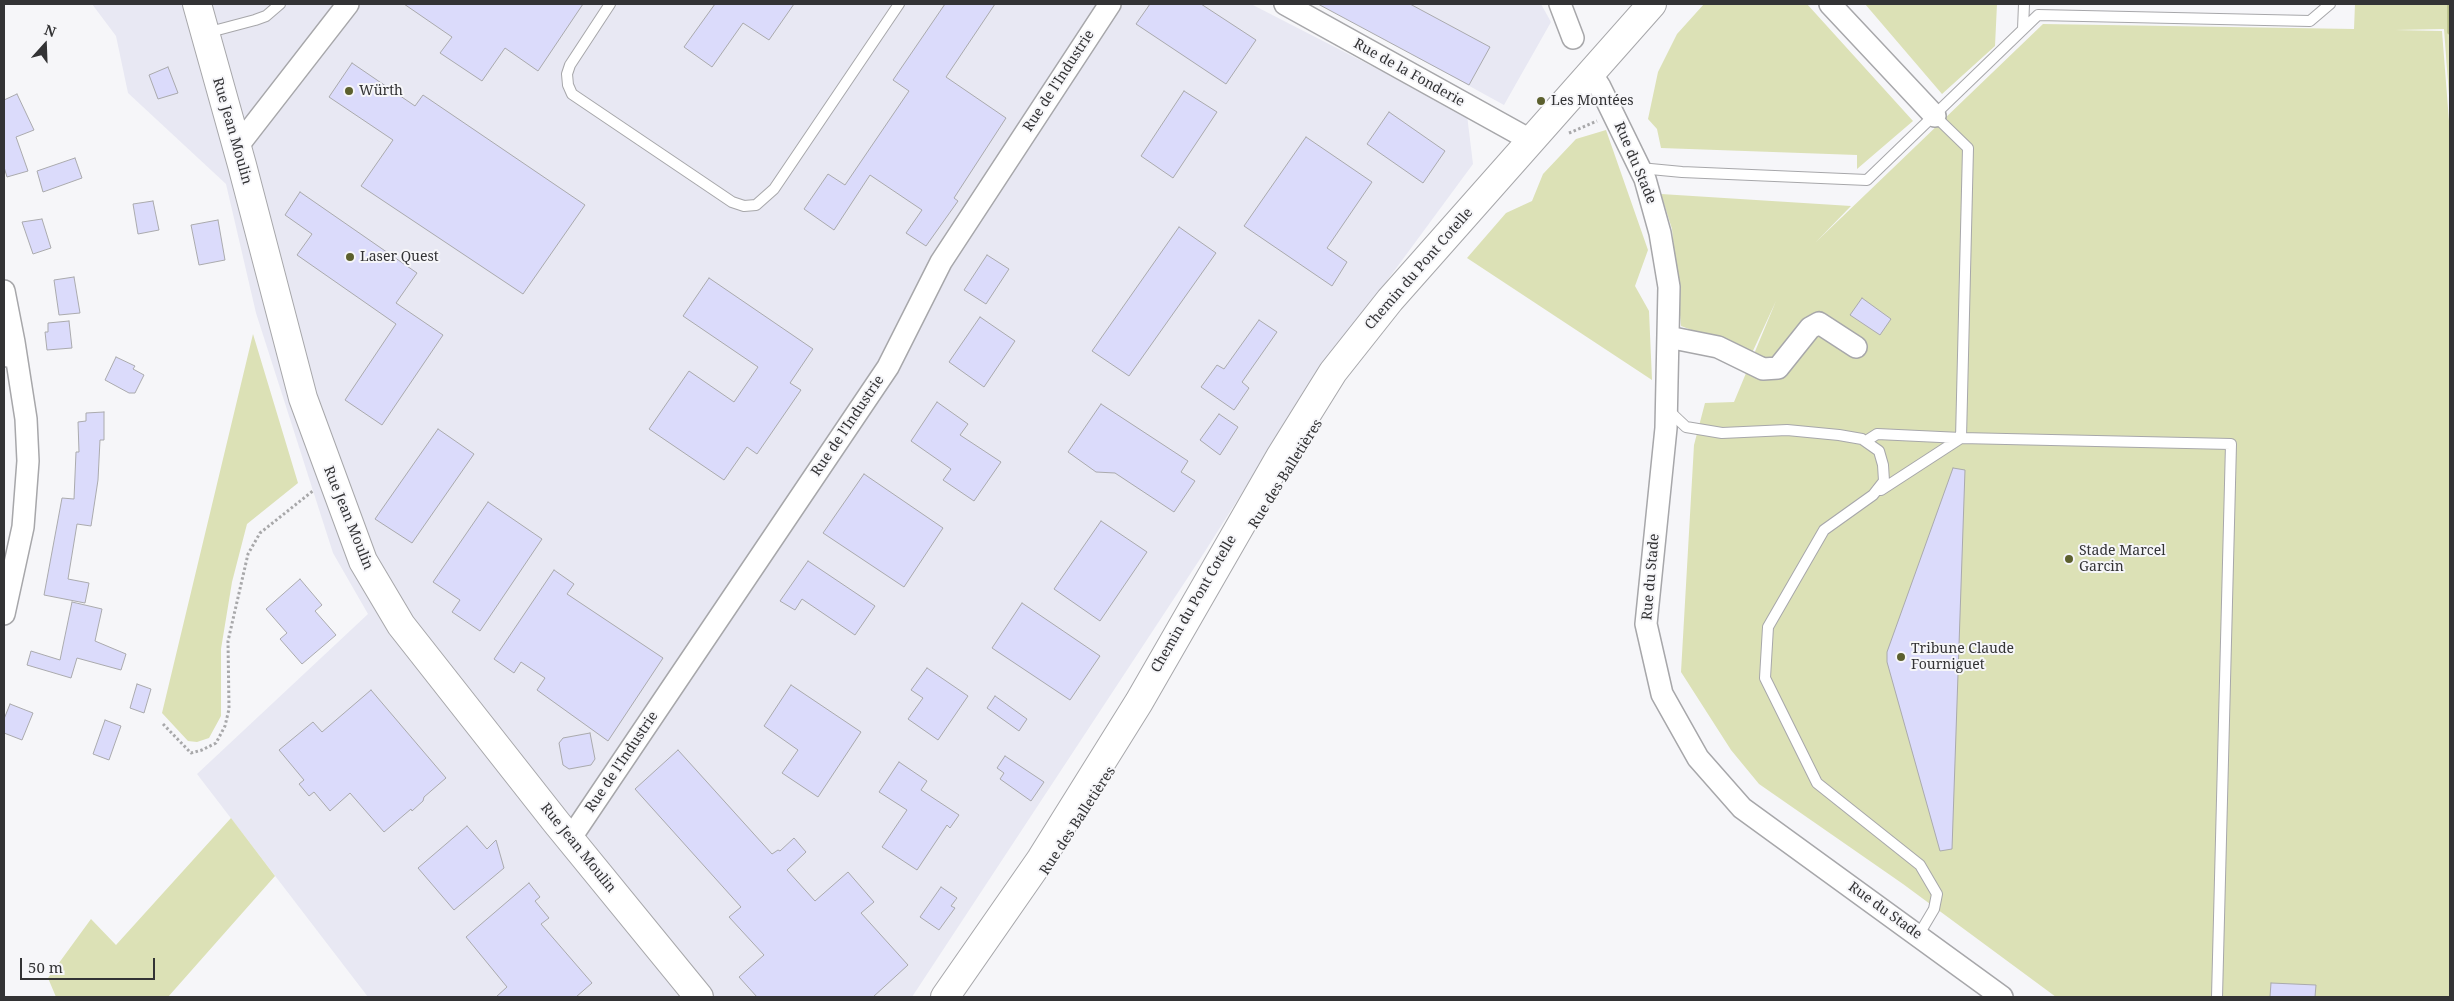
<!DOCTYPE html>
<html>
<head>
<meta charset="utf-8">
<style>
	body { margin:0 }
	#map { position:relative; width:2454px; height:1001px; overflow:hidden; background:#f6f6f9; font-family:"Noto Serif",serif }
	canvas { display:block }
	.frame { position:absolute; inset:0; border:5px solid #333335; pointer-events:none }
	.north { position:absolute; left:20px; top:20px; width:50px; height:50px; -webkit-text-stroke:4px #f6f6f9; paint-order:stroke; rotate:20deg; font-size:14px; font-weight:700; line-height:20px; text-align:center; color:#333335 }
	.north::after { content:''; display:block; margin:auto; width:18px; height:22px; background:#333335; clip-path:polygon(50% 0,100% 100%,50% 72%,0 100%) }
	.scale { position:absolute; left:20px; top:958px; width:135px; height:22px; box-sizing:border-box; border:2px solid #333335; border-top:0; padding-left:6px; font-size:15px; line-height:18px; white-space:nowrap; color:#333335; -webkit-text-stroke:4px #f6f6f9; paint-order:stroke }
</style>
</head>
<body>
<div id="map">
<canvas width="2454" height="1001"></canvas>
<div class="frame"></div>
<div class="north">N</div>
<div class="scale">50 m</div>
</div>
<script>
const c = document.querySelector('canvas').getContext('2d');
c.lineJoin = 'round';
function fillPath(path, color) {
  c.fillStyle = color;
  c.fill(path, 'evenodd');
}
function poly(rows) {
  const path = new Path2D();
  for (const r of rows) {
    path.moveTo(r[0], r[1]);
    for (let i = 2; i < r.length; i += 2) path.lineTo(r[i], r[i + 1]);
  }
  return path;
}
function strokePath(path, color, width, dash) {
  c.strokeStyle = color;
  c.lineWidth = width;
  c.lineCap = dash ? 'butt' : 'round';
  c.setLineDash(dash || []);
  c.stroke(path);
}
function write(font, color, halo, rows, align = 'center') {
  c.font = font + ' "Noto Serif",serif';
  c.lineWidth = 4;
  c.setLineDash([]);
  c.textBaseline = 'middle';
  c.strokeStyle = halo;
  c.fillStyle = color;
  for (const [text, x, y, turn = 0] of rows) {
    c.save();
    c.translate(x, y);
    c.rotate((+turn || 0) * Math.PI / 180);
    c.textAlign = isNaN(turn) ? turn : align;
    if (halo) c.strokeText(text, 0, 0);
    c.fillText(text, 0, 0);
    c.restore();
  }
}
fillPath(poly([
	[92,4,1251,4,1467,115,1473,164,1313,381,1202,556,912,997,368,997,197,774,368,614,333,553,256,313,226,184,128,93,116,36],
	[1320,4,1541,4,1551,22,1504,105]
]), '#e8e8f3');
fillPath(poly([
	[1704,4,1807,4,1913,121,1857,169,1857,155,1661,148,1657,129,1648,119,1658,72,1677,34],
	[1865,4,1997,4,1995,46,1942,94],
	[2355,4,2450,4,2450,109,2444,29,2395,30,2442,31,2450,134,2450,997,2056,997,1903,884,1759,784,1731,750,1681,672,1694,445,1705,403,1734,402,1776,301,1752,353,1681,326,1672,229,1661,194,1851,206,1816,242,2043,24,2354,29],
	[1606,130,1648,250,1635,286,1649,311,1652,380,1467,258,1506,213,1532,201,1543,174,1576,139],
	[253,334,298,483,247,524,232,582,221,649,221,716,209,738,197,742,188,741,162,713],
	[231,818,275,876,168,997,56,997,48,978,91,919,116,945]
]), '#dce1b6');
strokePath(poly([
	[2450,32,2450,4]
]), '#b5bb85', 5.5);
const building = poly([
	[404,4,583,4,538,71,505,48,482,81,440,53,452,37,404,4],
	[715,4,794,4,769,40,743,23,712,67,684,47,715,4],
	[945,4,995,4,946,77,1006,118,954,198,958,201,926,246,906,233,922,210,870,175,834,230,804,209,828,174,845,185,909,91,893,80,945,4],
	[1150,4,1201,4,1256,40,1226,84,1136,24,1150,4],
	[1318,4,1410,4,1490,47,1469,85,1318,4],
	[352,63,415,106,423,95,585,205,523,294,361,186,393,140,329,97,352,63],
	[168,67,178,93,158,99,149,75,168,67],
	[1184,91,1217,112,1173,178,1141,156,1184,91],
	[17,94,34,130,16,137,28,171,7,177,4,167,4,100,17,94],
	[1389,112,1445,151,1423,183,1367,144,1389,112],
	[1306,137,1372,182,1327,248,1347,262,1332,286,1244,226,1306,137],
	[75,158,82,178,43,192,37,171,75,158],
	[300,192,417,273,396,303,443,335,382,425,345,400,396,324,297,255,312,234,285,215,300,192],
	[153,201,159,230,138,234,133,204,153,201],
	[42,219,51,248,33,254,22,222,42,219],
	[218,220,225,260,199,265,191,225,218,220],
	[1179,227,1216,253,1129,376,1092,351,1179,227],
	[987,255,1009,269,986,304,964,290,987,255],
	[74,277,80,313,59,315,54,280,74,277],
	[709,278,813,349,790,383,801,390,757,454,747,447,724,480,649,429,689,371,734,402,758,367,683,316,709,278],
	[1862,298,1891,319,1880,335,1850,315,1862,298],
	[980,317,1015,341,984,387,949,362,980,317],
	[1259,320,1277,332,1242,382,1249,388,1234,410,1201,387,1217,365,1224,369,1259,320],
	[69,321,72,348,47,350,45,332,48,332,48,323,69,321],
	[116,357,135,366,133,369,144,375,135,393,129,393,105,380,116,357],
	[937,402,968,424,960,435,1001,462,974,501,943,480,951,469,911,441,937,402],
	[1101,404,1188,461,1181,472,1195,481,1174,512,1115,473,1096,472,1068,452,1101,404],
	[104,412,104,440,100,440,98,480,91,526,77,524,68,579,89,583,85,603,44,595,62,498,74,499,76,452,79,452,78,422,86,421,86,413,104,412],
	[1219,414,1238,427,1220,455,1200,440,1219,414],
	[438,429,474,454,412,543,375,519,438,429],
	[1953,468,1965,470,1952,849,1940,851,1887,662,1887,652,1953,468],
	[864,474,943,528,904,587,823,533,864,474],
	[488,502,542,539,480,631,452,612,460,600,433,582,488,502],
	[1101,521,1147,552,1100,621,1054,589,1101,521],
	[808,561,875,606,855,635,802,599,795,610,780,601,808,561],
	[554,570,574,584,567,594,663,658,608,741,537,690,545,678,521,662,514,673,494,659,554,570],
	[300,579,322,605,315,611,336,635,302,664,280,639,287,633,266,609,300,579],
	[72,602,102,609,95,641,126,654,121,670,77,658,71,678,27,665,31,651,60,660,72,602],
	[1022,603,1100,656,1070,700,992,648,1022,603],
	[927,668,968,696,938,740,908,719,923,698,911,690,927,668],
	[137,684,151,689,144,713,130,708,137,684],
	[791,685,861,732,818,797,782,773,798,750,764,726,791,685],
	[371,690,446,778,424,797,423,801,412,811,411,809,384,832,350,793,330,811,314,792,309,796,299,784,304,780,279,750,313,722,322,732,371,690],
	[995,696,1027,719,1019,731,987,708,995,696],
	[10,704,33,713,22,740,4,733,4,719,10,704],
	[105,720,121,726,109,760,93,754,105,720],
	[590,733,595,759,591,765,569,769,563,765,559,743,563,738,590,733],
	[678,750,772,854,778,850,780,851,794,838,806,852,787,870,815,901,848,872,874,902,861,913,908,965,873,997,757,997,739,977,764,955,729,917,741,907,635,789,678,750],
	[1005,756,1044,782,1031,801,1000,779,1004,773,997,768,1005,756],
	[899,762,927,781,921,790,959,815,950,828,947,825,917,870,882,847,907,810,879,792,899,762],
	[467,826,487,849,496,840,504,868,454,910,418,868,467,826],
	[529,883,540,897,535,901,549,918,541,924,592,983,576,997,496,997,507,987,466,937,529,883],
	[941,887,957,898,951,906,955,908,939,930,920,917,941,887],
	[2271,983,2316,985,2315,997,2270,997,2271,983]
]);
fillPath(building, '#dbdbfb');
strokePath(building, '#aaaaad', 1);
const lane = poly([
	[610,4,570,65,567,74,568,85,572,94,732,202,744,206,756,205,774,189,899,4],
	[2023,29,2024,4],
	[206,33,255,20,266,16,280,4],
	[1640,168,1682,172,1867,180,2038,15,2310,21,2330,4],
	[1667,409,1686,427,1722,433,1787,430,1839,435,1862,439,1879,451,1883,465,1884,481,1873,495,1824,530,1768,627,1765,678,1817,783,1920,865,1937,894,1934,909,1918,936],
	[1866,441,1877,434,1961,438,2231,444,2217,997],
	[1881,490,1961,438,1968,148,1935,116]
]);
const street = poly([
	[1285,4,1532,141],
	[1560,4,1573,38],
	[1830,4,1935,116],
	[1591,73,1600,87,1645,179,1660,233,1669,287,1666,428,1646,624,1662,694,1698,758,1742,808,2002,997],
	[237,147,348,4],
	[4,291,14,342,8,356],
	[1668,337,1718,347,1763,369,1778,368,1810,328,1819,323,1856,347],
	[4,614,23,527,28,461,26,419,14,342],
	[570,839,888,367,941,262,1110,4]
]);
const secondary = poly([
	[197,4,242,165,303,398,363,561,401,625,556,822,699,997],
	[945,997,1041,859,1139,702,1280,457,1333,372,1390,300,1652,4]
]);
strokePath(lane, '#a7a7aa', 12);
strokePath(street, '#a7a7aa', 24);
strokePath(secondary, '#a7a7aa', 30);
strokePath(poly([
	[1569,133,1597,121],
	[163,724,191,753,202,750,216,743,225,726,229,709,228,641,248,554,260,533,314,490]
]), '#a8a8aa', 3, [2.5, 2.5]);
strokePath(lane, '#fff', 10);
strokePath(street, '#fff', 21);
strokePath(secondary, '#fff', 28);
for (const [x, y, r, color] of [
	[349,91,5,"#5c602e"],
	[1541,101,5,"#5c602e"],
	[350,257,5,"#5c602e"],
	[2069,559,5,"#5c602e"],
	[1901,657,5,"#5c602e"]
]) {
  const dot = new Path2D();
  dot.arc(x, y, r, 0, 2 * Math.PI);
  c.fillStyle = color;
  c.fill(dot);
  strokePath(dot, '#f6f6f9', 2);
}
write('14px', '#333335', '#f6f6f9', [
	["Rue de la Fonderie",1409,73,29],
	["Rue de l'Industrie",1059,81,-57],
	["Rue Jean Moulin",232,131,74],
	["Rue du Stade",1635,163,67],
	["Chemin du Pont Cotelle",1419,269,-49],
	["Rue de l'Industrie",848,426,-56],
	["Rue des Balletières",1286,474,-58],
	["Rue Jean Moulin",348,518,68],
	["Rue du Stade",1651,577,-85],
	["Chemin du Pont Cotelle",1194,604,-60],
	["Rue de l'Industrie",622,762,-56],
	["Rue des Balletières",1078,821,-57],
	["Rue Jean Moulin",578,848,51],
	["Rue du Stade",1885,911,36]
]);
write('14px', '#333335', '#f6f6f9', [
	["Würth",359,91],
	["Les Montées",1551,101],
	["Laser Quest",360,257],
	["Stade Marcel",2079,551],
	["Garcin",2079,567],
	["Tribune Claude",1911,649],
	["Fourniguet",1911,665]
], 'left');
</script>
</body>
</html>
